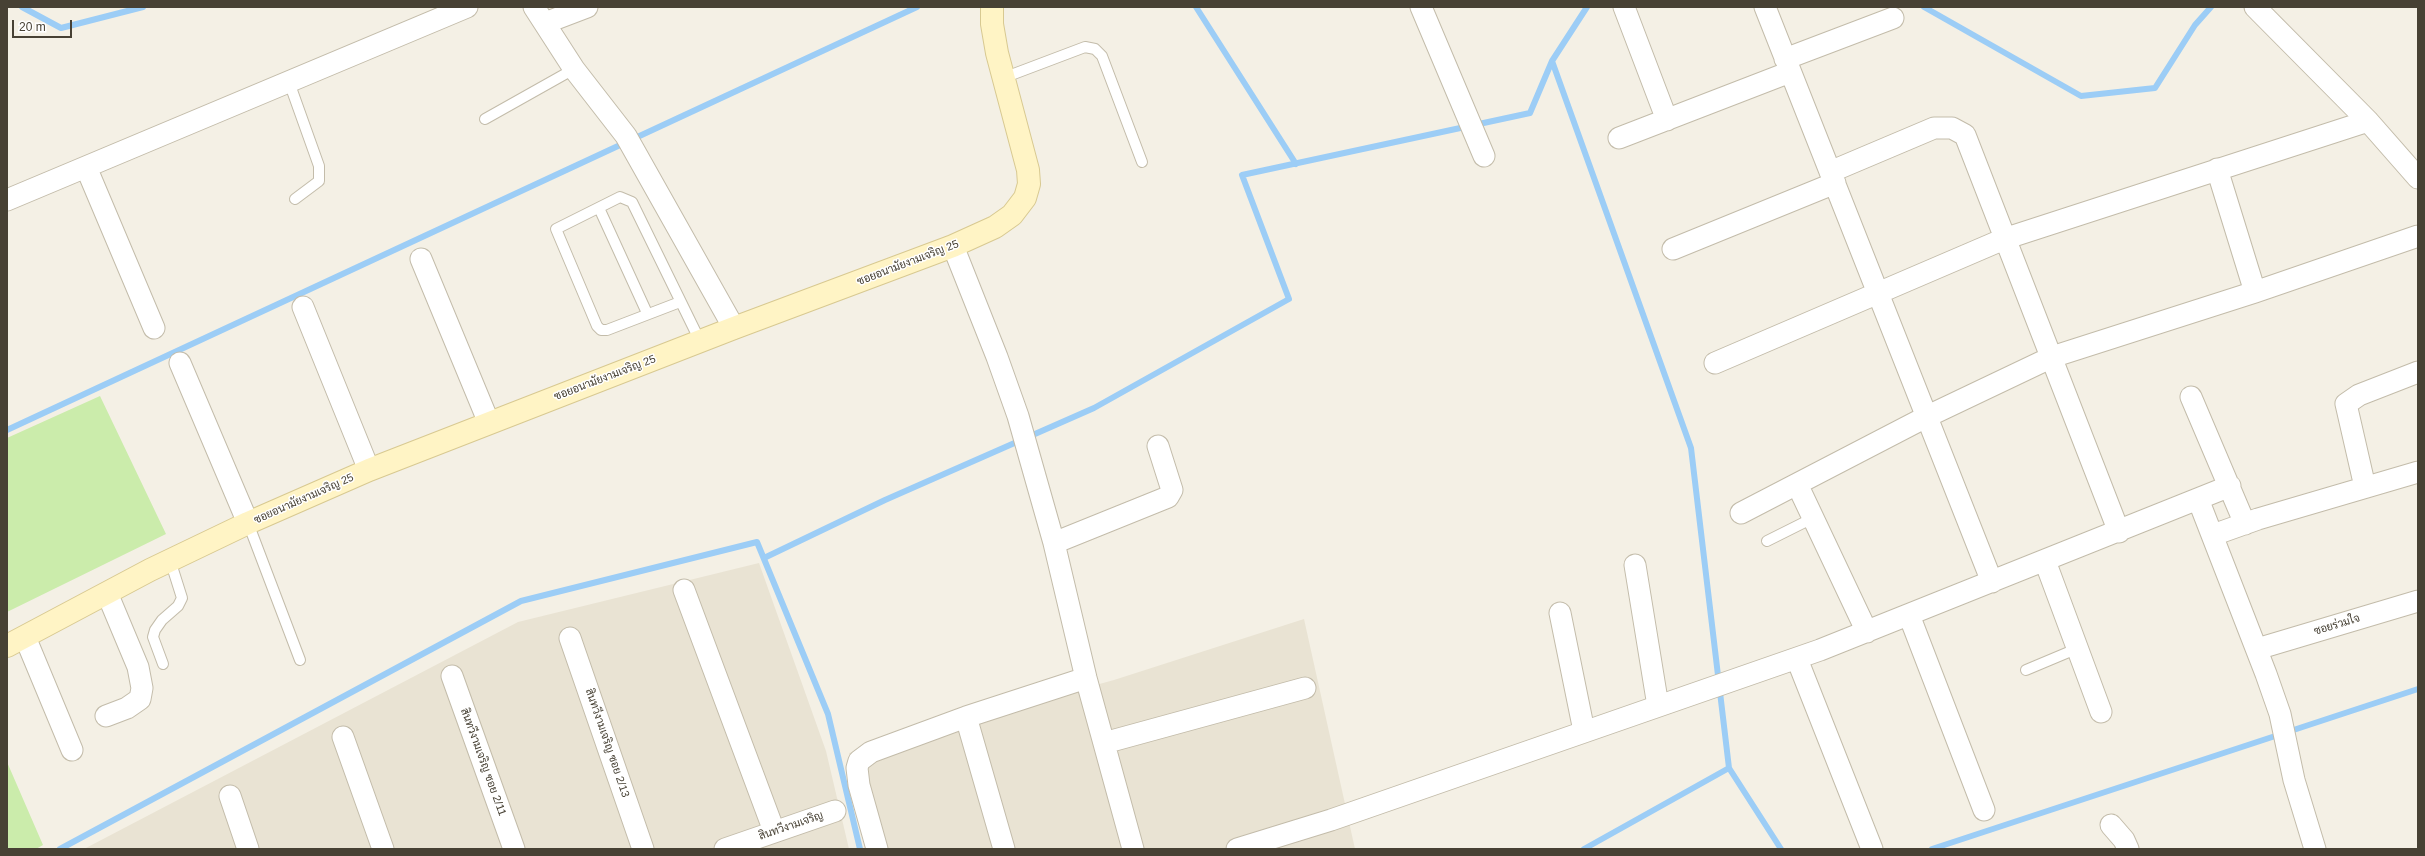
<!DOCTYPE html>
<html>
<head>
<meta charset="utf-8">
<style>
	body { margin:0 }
	#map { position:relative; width:2425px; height:856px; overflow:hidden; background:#f4f0e5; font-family:Arial,sans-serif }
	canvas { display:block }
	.frame { position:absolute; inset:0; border:8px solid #474134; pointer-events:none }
	.scale { position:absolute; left:12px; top:20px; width:60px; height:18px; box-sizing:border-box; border:2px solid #474134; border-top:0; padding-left:5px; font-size:12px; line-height:14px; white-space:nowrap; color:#474134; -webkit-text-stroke:3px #fff; paint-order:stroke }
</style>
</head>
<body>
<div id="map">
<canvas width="2425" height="856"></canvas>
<div class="frame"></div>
<div class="scale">20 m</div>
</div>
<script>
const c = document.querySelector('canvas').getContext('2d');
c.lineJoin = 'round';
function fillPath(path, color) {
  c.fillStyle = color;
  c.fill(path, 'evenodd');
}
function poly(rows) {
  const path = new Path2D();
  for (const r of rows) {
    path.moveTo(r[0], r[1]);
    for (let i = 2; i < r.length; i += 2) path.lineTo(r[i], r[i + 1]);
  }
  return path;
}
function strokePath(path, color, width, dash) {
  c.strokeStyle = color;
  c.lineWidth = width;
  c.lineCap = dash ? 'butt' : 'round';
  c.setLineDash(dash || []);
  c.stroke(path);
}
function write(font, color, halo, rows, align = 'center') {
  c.font = font + ' Arial,Sarabun,sans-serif';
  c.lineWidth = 3;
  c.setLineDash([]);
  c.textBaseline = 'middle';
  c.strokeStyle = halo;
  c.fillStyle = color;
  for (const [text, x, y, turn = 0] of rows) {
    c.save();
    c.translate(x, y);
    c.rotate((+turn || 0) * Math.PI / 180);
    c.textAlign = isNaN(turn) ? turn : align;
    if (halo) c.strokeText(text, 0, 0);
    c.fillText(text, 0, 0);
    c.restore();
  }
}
fillPath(poly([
	[759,563,826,751,849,849,84,849,518,622],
	[1304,619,1355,849,870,849,849,753,1114,680]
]), '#e9e3d3');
fillPath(poly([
	[100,396,166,534,7,612,7,438],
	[7,762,43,845,36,849,7,849]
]), '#cbecab');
strokePath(poly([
	[22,7,61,28,143,7],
	[1196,7,1296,164],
	[1924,7,2081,96,2155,88,2195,25,2211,7],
	[1552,61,1587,7],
	[7,430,917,7],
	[764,558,885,500,1094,408,1289,299,1242,175,1530,113,1552,61,1691,448,1729,768,1781,849],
	[60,849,521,601,757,542,828,714,860,849],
	[1584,849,1729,768],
	[1932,849,2418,689]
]), '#9ccdf6', 6);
const lane = poly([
	[1003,78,1085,47,1095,49,1102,56,1142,162],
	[289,82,319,166,319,181,295,199],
	[485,119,574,69],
	[599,208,647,313],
	[680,302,607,330,601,330,597,326,556,229,620,197,632,202,700,341],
	[248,523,300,660],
	[1767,541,1813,518],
	[163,664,153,637,155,630,162,620,178,606,182,598,170,560],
	[2026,670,2076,649]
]);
const street = poly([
	[534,7,574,69,626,136,734,328],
	[1421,7,1484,156],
	[1624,7,1667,120],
	[1765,7,1992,582],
	[2255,7,2368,121,2418,178],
	[545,23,587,7],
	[1785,59,1893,18],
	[1619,138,1790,72],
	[86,167,154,328],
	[2217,169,2255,292],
	[1830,172,1934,128,1952,128,1965,135,2119,532],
	[7,200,467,7],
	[953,246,997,357,1018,416,1054,543,1086,678,1133,849],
	[1673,249,1835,183],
	[421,259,489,423],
	[303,307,369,470],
	[180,363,248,523],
	[1715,363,2004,239,2368,121],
	[2191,397,2245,524],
	[1797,484,1867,632],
	[2365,487,2346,404,2359,395,2418,372],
	[2198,499,2266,674,2280,714,2294,780,2315,849],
	[1741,513,1926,417,2052,357,2255,292,2418,236],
	[2213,535,2258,519,2418,472],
	[1054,543,1168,497,1172,490,1158,446],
	[2045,561,2101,712],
	[1635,565,1658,706],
	[684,590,774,831],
	[1560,613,1584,731],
	[1909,615,1984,810],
	[25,637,72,750],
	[570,638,643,849],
	[2257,649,2418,601],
	[1797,659,1872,849],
	[452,676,514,849],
	[106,716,127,708,140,699,142,688,138,667,107,593],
	[966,717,1004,849],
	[343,737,383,849],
	[1104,743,1305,688],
	[230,796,248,849],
	[2111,825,2124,840,2128,849],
	[725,849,835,811],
	[877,849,859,785,857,768,859,761,871,752,966,717,1086,678],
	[1237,849,1331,820,1820,650,2230,486]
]);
const secondary = poly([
	[7,646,150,570,248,523,369,470,734,328,953,246,995,227,1012,215,1025,198,1029,184,1028,170,997,53,992,24,992,7]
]);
strokePath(lane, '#c3bcaa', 12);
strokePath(street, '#c3bcaa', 23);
strokePath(secondary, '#d8c991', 24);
strokePath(lane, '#fff', 10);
strokePath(street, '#fff', 21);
strokePath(secondary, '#fff4c5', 22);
write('11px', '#474134', '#fff', [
	["ซอยอนามัยงามเจริญ 25",908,263,-21],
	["ซอยอนามัยงามเจริญ 25",605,378,-21],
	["ซอยอนามัยงามเจริญ 25",304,499,-24],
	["ซอยร่วมใจ",2337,625,-17],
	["สินทวีงามเจริญ ซอย 2/13",607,743,71],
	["สินทวีงามเจริญ ซอย 2/11",483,762,70],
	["สินทวีงามเจริญ",791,826,-19]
]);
</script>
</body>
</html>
